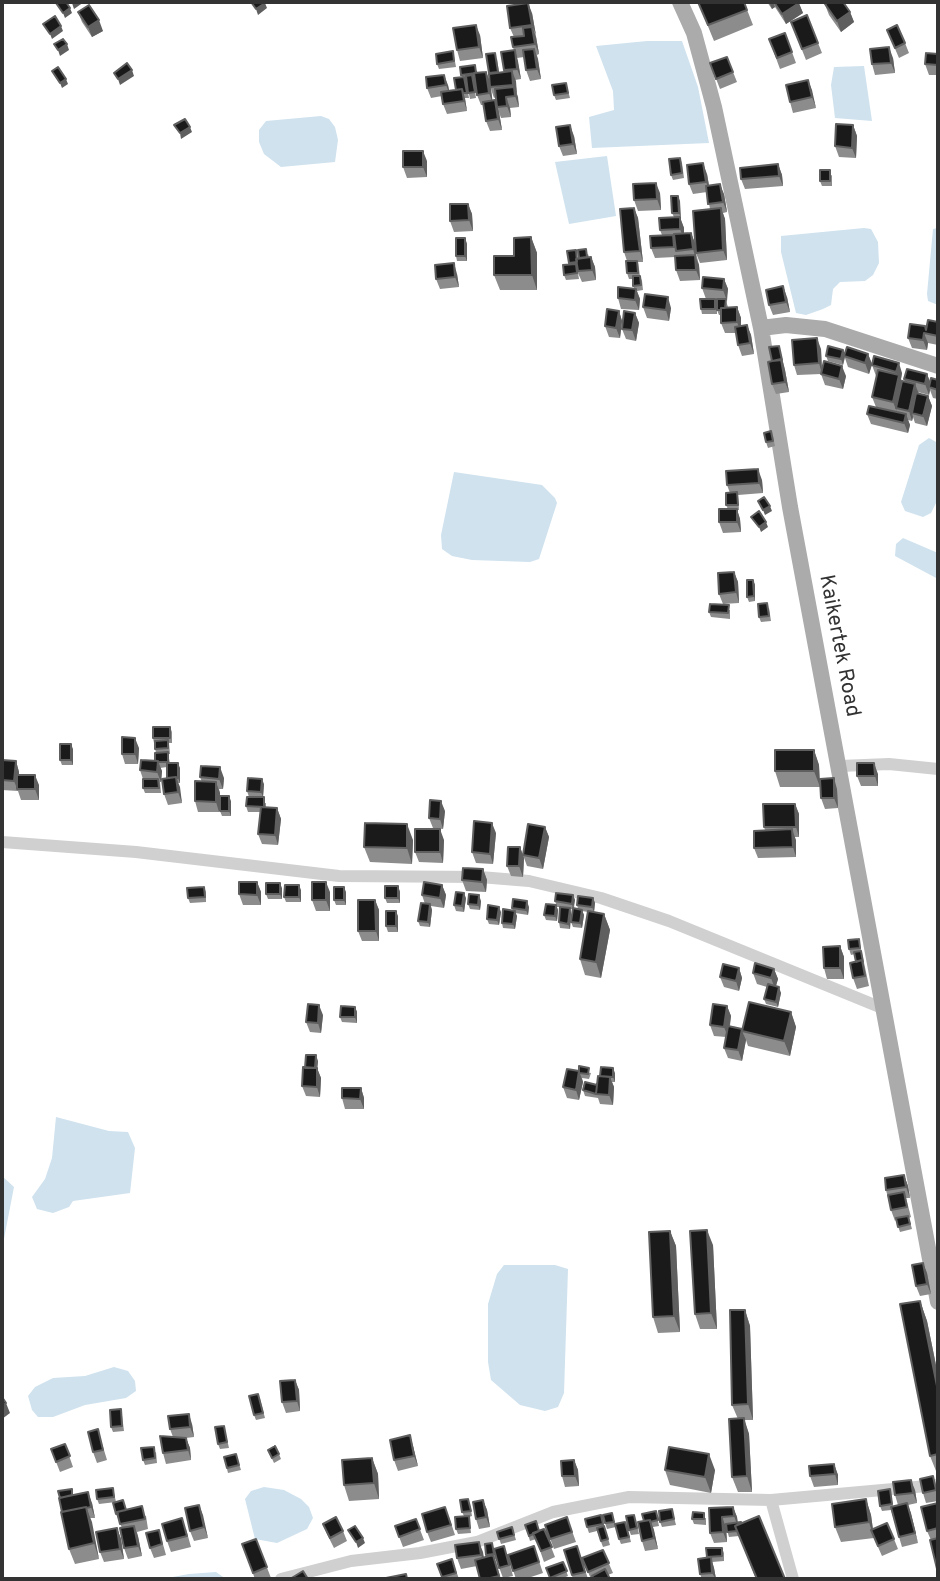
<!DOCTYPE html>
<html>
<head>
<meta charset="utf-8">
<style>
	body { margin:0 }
	#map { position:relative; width:940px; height:1581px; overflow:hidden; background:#fff; font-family:Overpass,sans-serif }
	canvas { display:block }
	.frame { position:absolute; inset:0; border:4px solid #333; pointer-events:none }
</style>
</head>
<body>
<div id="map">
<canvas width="940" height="1581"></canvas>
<div class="frame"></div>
</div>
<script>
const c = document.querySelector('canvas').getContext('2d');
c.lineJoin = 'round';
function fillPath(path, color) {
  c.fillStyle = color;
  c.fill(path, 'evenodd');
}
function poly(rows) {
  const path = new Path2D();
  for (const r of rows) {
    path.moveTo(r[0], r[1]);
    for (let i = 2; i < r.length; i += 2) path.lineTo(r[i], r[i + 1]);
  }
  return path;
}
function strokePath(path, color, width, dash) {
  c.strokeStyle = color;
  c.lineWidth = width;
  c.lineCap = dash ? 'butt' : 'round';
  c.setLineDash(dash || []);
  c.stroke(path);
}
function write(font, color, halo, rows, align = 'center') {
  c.font = font + ' Overpass,sans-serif';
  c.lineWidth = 7;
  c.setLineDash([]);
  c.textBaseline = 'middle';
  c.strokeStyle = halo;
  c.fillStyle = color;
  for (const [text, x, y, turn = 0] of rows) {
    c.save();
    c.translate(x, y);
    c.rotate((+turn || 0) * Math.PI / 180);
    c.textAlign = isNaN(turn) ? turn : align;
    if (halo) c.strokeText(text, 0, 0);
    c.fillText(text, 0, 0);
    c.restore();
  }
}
fillPath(poly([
	[647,41,682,41,698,87,709,143,592,148,589,117,614,110,613,91,596,46],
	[864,66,872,121,835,118,831,85,834,67],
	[321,116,329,119,335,127,338,140,335,162,281,167,264,154,259,142,259,130,266,121],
	[607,156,616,216,569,224,555,162],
	[864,228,871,229,878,242,879,263,873,275,865,281,840,282,833,289,831,305,823,309,806,315,796,313,781,252,781,236],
	[938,228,938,305,928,301,927,294,933,229],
	[929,438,938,443,938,499,931,513,923,517,905,511,901,502,919,445],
	[454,472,542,485,555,498,557,503,539,559,530,562,472,560,452,556,442,549,441,535],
	[903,538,938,553,938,579,895,556,896,544],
	[56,1117,109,1131,128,1132,135,1148,130,1193,73,1201,69,1207,53,1213,37,1209,32,1197,45,1179,52,1158],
	[2,1176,14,1187,2,1249],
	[504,1265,555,1265,568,1269,564,1393,558,1407,545,1411,520,1405,491,1380,488,1362,488,1304,497,1274],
	[114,1367,128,1371,135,1381,136,1391,126,1398,85,1405,53,1417,38,1417,32,1410,28,1396,35,1387,53,1378,85,1376],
	[264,1487,284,1490,301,1499,309,1507,313,1518,307,1529,277,1543,255,1539,245,1499,251,1491],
	[216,1572,226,1579,162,1579,189,1574]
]), '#cfe2ee');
strokePath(poly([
	[840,766,889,764,938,769],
	[2,842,136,852,339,876,480,877,529,881,601,898,669,921,882,1008],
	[771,1500,793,1579],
	[281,1579,351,1561,420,1553,477,1542,553,1512,629,1497,771,1500,938,1485]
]), '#d0d0d0', 12);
strokePath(poly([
	[680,2,694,33,714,107,761,328,790,507,938,1302],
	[761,328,786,325,825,329,938,366]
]), '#ababab', 16);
fillPath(poly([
	[698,2,744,2,753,25,714,41],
	[767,2,798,2,803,13,786,24,775,7,772,9],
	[824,2,844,2,843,2,850,12,854,22,841,32,829,15],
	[78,12,103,31,92,37,82,22],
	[532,13,539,54,537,55,541,79,530,81,526,70,524,57,517,58,521,79,515,80,519,107,510,108,511,117,501,118,499,112,502,130,490,131,486,121,484,105,481,105,477,95,475,79,473,79,476,98,470,99,466,80,469,98,465,98,467,111,447,114,443,104,442,96,431,98,427,88,448,85,449,91,456,90,462,77,460,67,475,65,477,73,486,72,490,81,497,59,499,72,505,72,501,52,514,51,513,47,514,37,510,28],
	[491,89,494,98,496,97,497,106,492,100],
	[807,15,822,53,806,60,791,22],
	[887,30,905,43,909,53,899,58],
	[785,33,796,63,780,69,769,39],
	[480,35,483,58,460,61,457,50],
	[938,54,938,75,929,75,925,64],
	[454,56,456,67,439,69,437,64],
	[727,57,737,82,720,89,710,63],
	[893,58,895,73,875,75,872,64],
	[808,80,816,108,793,113,790,102],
	[566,83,570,98,556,100,554,95],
	[853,125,857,136,856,158,839,157,835,146],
	[574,136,577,154,563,156,559,146],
	[680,158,682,163,684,178,673,180,671,175],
	[427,161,427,177,407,178,403,167],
	[778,164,782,175,783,186,745,189,741,179],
	[707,174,709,185,724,194,727,212,723,213,725,219,727,260,700,263,696,253,699,265,700,280,680,281,676,270,675,257,655,258,651,248,662,235,660,230,674,217,672,213,680,201,680,218,684,228,684,234,691,233,695,243,710,209,707,192,693,194,689,184],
	[832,175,832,186,822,186,820,181],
	[660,193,661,210,638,211,634,200],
	[468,204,472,214,473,231,454,232,450,221],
	[634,208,638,218,643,262,638,262,640,276,642,281,643,290,637,291,640,299,639,310,621,309,618,298,634,289,633,279,629,279,627,273,627,261,624,252],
	[531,237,537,253,537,290,500,290,494,275,514,256],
	[465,238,467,244,467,261,457,261,456,256],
	[588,254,589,257,591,257,595,267,596,280,582,282,578,273,579,279,566,280,564,275,569,265,569,263],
	[457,274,459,287,440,289,436,279],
	[724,279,728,289,726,301,728,307,737,307,741,318,741,326,747,325,751,335,754,354,742,356,738,345,736,333,725,333,721,323,721,315,719,315,717,310,717,314,702,314,701,309,706,299,702,288],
	[787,297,790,312,773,315,769,305],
	[643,307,671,308,669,321,647,318],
	[619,311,622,321,620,338,609,337,605,326],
	[635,313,639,323,636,341,626,339,622,329],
	[938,322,938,345,928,343,927,350,912,348,908,338],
	[779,346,785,370,789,392,776,394,772,384,772,361],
	[821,349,822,369,846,376,843,389,825,385,821,374,797,375,794,365],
	[843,350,845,353,868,354,872,364,902,373,901,379,902,382,905,382,904,379,927,374,930,382,938,380,938,399,933,398,930,390,929,395,918,392,919,394,928,396,932,406,927,426,915,423,913,417,912,421,908,420,910,425,908,433,871,424,867,414,898,412,897,411,897,412,876,407,872,397,877,376,876,376,872,365,869,374,848,367,845,358,843,365,828,361,826,356],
	[773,436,775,446,768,448,766,442],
	[762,480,763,493,738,495,739,510,737,510,740,519,741,532,723,533,719,522,728,509,726,505,730,493,727,485],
	[734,572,738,582,739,603,723,604,719,594],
	[753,580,755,585,755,601,749,602,747,597],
	[769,608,771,621,761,622,759,617],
	[730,610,730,619,711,617,709,612],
	[170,727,172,732,172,743,169,743,170,754,168,754,170,763,180,768,180,783,178,783,182,803,168,805,164,794,167,778,167,767,160,768,162,771,161,782,160,782,161,793,145,793,143,788,143,779,140,770,155,761,156,753,153,738],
	[139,748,138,764,125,764,122,754],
	[73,749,73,765,62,765,60,760],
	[814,750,819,765,820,787,780,787,775,771],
	[2,760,16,761,19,772,19,775,39,785,39,800,21,800,18,791,2,790],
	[878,774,878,786,861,786,857,776],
	[200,777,224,778,223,789,219,789,220,793,219,812,198,812,195,801,202,782],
	[264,784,263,797,249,797,247,791],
	[837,789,838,808,825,809,821,798],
	[231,801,231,816,222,816,220,811],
	[266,803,266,807,277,808,281,819,278,845,262,844,258,834,260,812,248,812,246,806],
	[795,804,799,814,799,837,795,837,796,857,758,858,754,848,765,830,764,827],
	[445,811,443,829,433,828,429,818],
	[545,827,549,837,543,869,527,866,523,855],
	[496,833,493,864,476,863,472,852],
	[413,840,412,864,370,862,364,847],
	[444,840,443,863,419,862,415,852],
	[520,847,524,858,523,877,511,876,507,866],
	[483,869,487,880,486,892,466,891,462,880],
	[257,882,261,892,261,905,243,905,239,894],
	[442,885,446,895,444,908,431,906,432,910,430,927,420,926,418,921,425,904,422,895],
	[398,886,400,892,400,903,387,903,385,898],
	[204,887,206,892,206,902,190,903,188,898],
	[282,888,282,899,268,899,266,894],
	[301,890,301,902,286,902,284,897],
	[330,892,330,911,316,911,312,900],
	[346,892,346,905,336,905,334,900],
	[573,895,575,900,574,908,578,909,577,905,593,898,595,903,594,912,604,914,610,930,601,978,585,975,580,959,588,912,582,911,584,915,582,928,573,927,571,922,573,909,570,909,571,913,570,929,560,928,559,922,560,907,557,907,555,901],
	[466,898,464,912,456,911,454,905],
	[375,900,379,910,379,941,362,941,358,931],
	[481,901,480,910,470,909,468,904],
	[556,905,558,910,557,921,546,920,544,915],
	[529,907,528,915,515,913,517,916,515,929,503,928,502,923,513,911,512,908],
	[501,912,499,925,489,924,487,919],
	[398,916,398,932,388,932,386,926],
	[860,944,869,986,857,989,853,978,856,962,855,954,851,955,849,949],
	[840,946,844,957,844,979,827,979,824,968],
	[739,968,742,978,739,991,724,987,720,977],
	[774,969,778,979,776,986,781,993,778,1007,766,1004,764,999,767,987,757,984,753,973],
	[727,1006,731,1016,730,1026,742,1029,791,1012,796,1027,790,1056,748,1046,746,1040,742,1061,728,1058,724,1048,726,1037,714,1036,710,1025],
	[355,1007,357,1012,357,1023,342,1022,340,1017],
	[323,1015,321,1033,310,1032,306,1022],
	[318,1061,317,1068,321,1078,320,1097,306,1096,302,1086,305,1068],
	[567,1069,591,1073,589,1079,582,1078,583,1082,579,1100,567,1098,563,1087],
	[615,1073,615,1082,612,1082,614,1087,613,1105,600,1104,598,1098,585,1096,583,1090,597,1085],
	[361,1088,364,1098,364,1109,345,1109,342,1098],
	[904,1175,908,1186,910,1198,906,1198,911,1217,909,1218,912,1229,900,1232,896,1220,895,1221,891,1210,886,1190],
	[670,1231,676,1246,680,1332,658,1333,653,1317],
	[713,1245,717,1329,700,1329,695,1314],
	[923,1263,927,1273,931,1294,920,1296,916,1286],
	[920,1301,927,1321,938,1375,938,1476,930,1456],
	[745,1310,750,1326,753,1420,744,1420,749,1434,752,1492,738,1492,732,1477,738,1419,732,1405],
	[295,1380,299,1390,300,1411,286,1413,282,1402],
	[260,1399,265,1418,256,1420,254,1415],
	[121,1409,122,1415,124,1431,113,1432,111,1427],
	[192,1424,194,1437,186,1438,190,1448,191,1460,166,1464,163,1453,173,1437,170,1429],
	[224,1426,229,1448,220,1449,218,1444],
	[101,1440,107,1460,97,1463,93,1452],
	[65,1444,73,1467,60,1472,51,1449],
	[413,1446,418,1466,398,1471,394,1460],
	[268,1450,279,1454,281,1459,274,1463],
	[156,1452,157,1463,145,1465,143,1460],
	[236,1454,241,1470,228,1473,224,1457],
	[372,1458,378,1474,379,1499,349,1501,344,1485],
	[574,1460,578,1470,579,1486,565,1487,562,1476],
	[834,1464,838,1475,838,1485,814,1487,810,1476],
	[665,1470,715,1470,711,1493,670,1485],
	[933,1476,937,1487,938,1501,926,1503,923,1493],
	[113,1488,116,1502,99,1504,97,1499],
	[890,1489,893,1506,898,1505,895,1495,915,1490,917,1503,908,1505,918,1543,902,1547,891,1510,882,1511,880,1506],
	[74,1495,92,1503,95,1518,90,1518,99,1559,75,1564,69,1549],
	[866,1499,871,1515,873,1529,894,1539,898,1549,882,1556,874,1538,841,1542,835,1527],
	[483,1500,487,1510,490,1527,479,1529,476,1519],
	[938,1503,938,1573,931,1540,927,1531],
	[470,1504,472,1516,469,1517,471,1533,458,1534,456,1529,464,1516,462,1512],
	[199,1505,208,1538,194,1541,190,1531],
	[733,1507,737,1517,738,1523,785,1579,756,1579,739,1536,729,1537,726,1527,727,1542,714,1543,710,1533,709,1508],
	[672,1509,676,1525,662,1527,660,1522],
	[126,1510,146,1516,148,1529,137,1532,142,1556,128,1559,124,1548,122,1528,116,1514],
	[656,1511,659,1526,653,1527,658,1549,645,1551,642,1541,644,1521],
	[612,1513,616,1527,607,1529,605,1523],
	[601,1515,610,1545,603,1547,597,1531,589,1533,587,1527],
	[449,1517,455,1535,431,1542,427,1532],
	[567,1517,576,1542,554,1549,545,1525],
	[706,1518,706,1525,694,1524,692,1519],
	[416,1519,424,1540,403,1547,395,1526],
	[636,1520,639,1534,631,1535,629,1530],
	[323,1524,343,1531,347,1541,334,1548,327,1534],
	[525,1525,539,1531,544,1529,555,1557,544,1562,536,1539,530,1541],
	[512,1527,516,1540,501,1544,497,1532],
	[627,1527,631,1542,621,1544,619,1539],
	[117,1528,121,1539,124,1559,104,1562,100,1552],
	[186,1529,191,1547,171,1552,167,1541],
	[159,1530,166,1555,154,1558,150,1548],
	[256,1539,271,1578,267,1579,255,1579,242,1544],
	[479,1542,484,1558,487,1557,486,1555,494,1549,508,1557,513,1576,503,1578,496,1559,495,1559,501,1579,480,1579,477,1566,461,1569,457,1558],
	[534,1546,543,1573,525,1579,516,1579,508,1555],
	[722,1548,724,1553,724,1561,712,1562,714,1568,716,1579,702,1579,700,1574,707,1558],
	[564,1550,581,1557,588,1579,573,1579],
	[603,1550,613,1573,608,1575,610,1579,591,1579,582,1558],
	[452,1559,459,1579,442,1579,437,1564],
	[563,1562,568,1576,561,1579,550,1579,546,1568]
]), '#8c8c8c');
fillPath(poly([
	[74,2,84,2,74,9,72,3],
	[769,2,773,2,775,7,772,9],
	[265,3,267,8,258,15,256,9],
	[528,3,532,13,536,35,532,25],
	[799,3,803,13,786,24,782,14],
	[70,8,72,13,65,18,63,13],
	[850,12,854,22,841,32,837,21],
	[99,20,103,31,92,37,88,27],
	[476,25,480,35,483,58,479,47],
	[61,26,63,31,52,39,50,34],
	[532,27,536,37,539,54,535,44],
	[67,44,69,50,60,56,58,50],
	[889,47,893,58,895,73,891,63],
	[534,49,538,59,541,79,537,69],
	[515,50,518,61,521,79,517,69],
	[132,70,134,76,120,85,118,79],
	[512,71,516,81,517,95,513,85],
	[486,72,490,82,493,104,489,93],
	[444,75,448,85,450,95,446,85],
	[66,79,68,84,62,88,60,83],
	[808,80,812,90,816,108,812,97],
	[514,87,518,97,519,107,515,96],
	[462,89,465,99,467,111,464,101],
	[506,97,510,108,511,117,507,106],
	[495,100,499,112,502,130,498,119],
	[570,125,574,136,577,154,573,144],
	[853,125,857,136,856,158,852,148],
	[190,127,192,132,181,139,180,133],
	[423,151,427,161,427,177,423,167],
	[703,163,707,174,710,192,706,182],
	[778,164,782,175,783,186,779,176],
	[656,183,660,193,661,210,657,199],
	[720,184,724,194,727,212,723,202],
	[678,196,680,201,681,218,679,213],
	[468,204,472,214,473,231,469,220],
	[634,208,638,218,643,262,640,251],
	[721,208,725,219,727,260,723,250],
	[680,217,684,228,684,240,680,229],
	[691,233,695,243,696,258,699,265,700,280,696,270,695,256,693,249],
	[531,237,537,253,537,290,532,275],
	[465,238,467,244,467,261,465,256],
	[591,257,595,267,596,280,592,270],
	[454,263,457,274,459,287,455,277],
	[724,279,728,289,727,301,723,290],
	[783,286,787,297,790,312,786,302],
	[636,289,640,299,639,310,635,300],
	[668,297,671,308,669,321,666,310],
	[737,307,741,318,741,333,737,322],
	[619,311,622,321,620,338,616,328],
	[635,313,639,323,636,341,632,330],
	[747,325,751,335,754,354,750,343],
	[924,333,928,343,927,350,923,340],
	[817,338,821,349,822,374,819,363],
	[779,346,785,370,789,392,785,382],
	[843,350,845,355,843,365,841,359],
	[868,354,872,364,869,374,865,363],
	[899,363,902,373,901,379,903,385,896,408,897,412,893,402,898,379,896,372],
	[842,366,846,376,843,389,839,379],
	[927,374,931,384,929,387,930,390,929,395,925,384],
	[915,384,919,394,912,413,913,417,912,421,909,411],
	[928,396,932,406,927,426,923,416],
	[906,414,910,425,908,433,904,423],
	[758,469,762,480,763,493,759,483],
	[770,506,772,511,765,515,763,510],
	[737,509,740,519,741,532,737,522],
	[766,522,768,527,761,532,759,527],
	[734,572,738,582,739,603,736,592],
	[753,580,755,585,755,601,754,596],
	[135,738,139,748,138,764,135,754],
	[71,744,73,749,73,765,71,760],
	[814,750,819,765,820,787,814,771],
	[16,761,19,772,18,791,14,781],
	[158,761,162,771,161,782,157,772],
	[178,763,180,768,180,783,178,778],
	[874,763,878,774,878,786,875,776],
	[220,767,224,778,223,789,219,779],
	[35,775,39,785,39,800,35,789],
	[176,777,180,787,182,803,178,792],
	[834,778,837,789,838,808,834,798],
	[262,779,264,784,263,797,261,792],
	[216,782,220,793,219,812,216,802],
	[229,796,231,801,231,816,229,811],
	[441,801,445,811,443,829,440,819],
	[795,804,799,814,799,837,796,827],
	[277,808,281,819,278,845,275,835],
	[492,823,496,833,493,864,490,854],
	[407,824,413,840,412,864,407,848],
	[545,827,549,837,543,869,539,858],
	[440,829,444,840,443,863,440,852],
	[792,829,796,840,796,857,793,847],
	[520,847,524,858,523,877,519,866],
	[483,869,487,880,486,892,482,882],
	[257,882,261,892,261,905,257,895],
	[326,882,330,892,330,911,326,900],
	[280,883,282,888,282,899,280,894],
	[299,885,301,890,301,902,299,897],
	[442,885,446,895,444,908,440,898],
	[398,886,400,892,400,903,398,898],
	[344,887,346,892,346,905,344,900],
	[464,893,466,898,464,912,462,906],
	[479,895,481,901,480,910,478,905],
	[573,895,575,900,573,909,572,904],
	[593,898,595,903,594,912,592,907],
	[375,900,379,910,379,941,376,931],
	[527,901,529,907,528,915,526,910],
	[430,904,432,910,430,927,428,922],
	[556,905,558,910,557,921,555,916],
	[499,907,501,912,499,925,497,920],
	[570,908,571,913,570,929,568,924],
	[582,910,584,915,582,928,580,923],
	[396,911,398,916,398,932,396,926],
	[515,911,517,916,515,929,513,924],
	[604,914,610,930,601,978,596,962],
	[840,946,844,957,844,979,840,968],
	[739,968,742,978,739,991,736,981],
	[774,969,778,979,775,989,771,978],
	[779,987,781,993,778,1007,776,1002],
	[319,1005,323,1015,321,1033,318,1023],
	[727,1006,731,1016,728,1037,724,1027],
	[355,1007,357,1012,357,1023,355,1017],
	[791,1012,796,1027,790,1056,784,1041],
	[742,1031,746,1040,742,1061,738,1050],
	[316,1055,318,1061,317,1072,317,1068,321,1078,320,1097,317,1087],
	[613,1068,615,1073,615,1082,613,1077],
	[579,1071,583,1082,579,1100,576,1090],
	[610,1077,614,1087,613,1105,609,1095],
	[361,1088,364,1098,364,1109,360,1099],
	[904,1175,908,1186,910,1198,906,1187],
	[707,1230,713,1245,717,1329,711,1313],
	[670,1231,676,1246,680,1332,674,1316],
	[923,1263,927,1273,931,1294,927,1284],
	[920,1301,927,1321,938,1375,938,1391],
	[745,1310,750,1326,753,1420,748,1404],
	[295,1380,299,1390,300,1411,297,1401],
	[6,1403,10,1413,2,1419,2,1406],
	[189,1414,192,1424,194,1437,190,1427],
	[744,1418,749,1434,752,1492,747,1476],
	[410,1435,413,1446,418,1466,414,1456],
	[186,1438,190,1448,191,1460,188,1450],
	[709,1454,715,1470,711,1493,705,1477],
	[372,1458,378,1474,379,1499,374,1483],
	[574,1460,578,1470,579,1486,575,1476],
	[834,1464,838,1475,838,1485,835,1474],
	[911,1480,915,1490,917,1503,913,1493],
	[88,1492,92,1503,95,1518,91,1507],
	[866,1499,871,1515,874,1538,869,1522],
	[483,1500,487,1510,490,1527,486,1517],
	[907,1503,911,1513,918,1543,915,1533],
	[199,1505,203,1515,208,1538,204,1527],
	[86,1507,92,1522,99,1559,94,1543],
	[733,1507,737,1517,738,1527,734,1516],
	[722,1517,726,1527,727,1542,723,1532],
	[650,1520,654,1530,658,1549,654,1538],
	[134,1526,138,1536,142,1556,138,1546],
	[117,1528,121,1539,124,1559,120,1549],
	[363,1538,365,1543,358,1548,356,1542],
	[479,1542,483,1552,485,1565,481,1555],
	[711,1557,714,1568,716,1579,712,1573]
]), '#5f5f5f');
const building = poly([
	[58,2,66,2,70,8,63,13,56,3,58,2],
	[251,2,264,2,265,3,256,9,251,2],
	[698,2,744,2,747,10,708,25,698,2],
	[774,2,798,2,799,3,782,14,774,2],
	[829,2,843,2,850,12,837,21,825,4,829,2],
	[528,3,532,25,510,28,507,6,528,3],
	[89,5,99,20,88,27,78,12,89,5],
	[807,15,818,43,802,49,791,22,807,15],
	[55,16,61,26,50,34,43,24,55,16],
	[476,25,479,47,457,50,453,28,476,25],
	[897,25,905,43,895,48,887,30,897,25],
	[532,27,535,44,513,47,511,37,524,36,523,28,532,27],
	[785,33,792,52,777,58,769,39,785,33],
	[63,39,67,44,58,50,54,44,63,39],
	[889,47,891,63,872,64,870,49,889,47],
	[534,49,537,69,526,70,523,50,534,49],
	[515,50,517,69,504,70,501,52,515,50],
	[453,51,454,61,437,64,436,54,453,51],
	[495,53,498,72,489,73,486,54,495,53],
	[926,53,938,54,938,65,925,64,926,53],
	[727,57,733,72,716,79,710,63,727,57],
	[127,63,132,70,118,79,114,73,127,63],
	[475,65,476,73,461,75,460,67,475,65],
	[58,67,66,79,60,83,52,71,58,67],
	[512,71,513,85,490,87,489,74,512,71],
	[486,72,489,93,477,95,474,73,486,72],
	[444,75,446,85,427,88,426,77,444,75],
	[472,75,475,92,468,93,466,76,472,75],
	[464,77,467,93,463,93,462,89,456,90,454,78,464,77],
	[808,80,812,97,790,102,786,85,808,80],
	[566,83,568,93,554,95,552,85,566,83],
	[514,87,515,96,506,97,507,106,497,107,495,89,514,87],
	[462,89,464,101,443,104,441,92,462,89],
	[495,100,498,119,486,121,483,102,495,100],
	[185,119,190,127,180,133,174,125,185,119],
	[836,124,853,125,852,148,835,146,836,124],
	[570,125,573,144,559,146,556,127,570,125],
	[403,151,423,151,423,167,403,167,403,151],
	[680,158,682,173,671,175,669,159,680,158],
	[703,163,706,182,689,184,687,165,703,163],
	[778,164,779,176,741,179,740,168,778,164],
	[820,170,830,170,830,181,820,181,820,170],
	[656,183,657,199,634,200,633,184,656,183],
	[720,184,723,202,708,204,706,186,720,184],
	[671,196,678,196,679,213,672,213,671,196],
	[450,204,468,204,469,220,450,221,450,204],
	[634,208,640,251,624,252,620,209,634,208],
	[721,208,723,250,696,253,693,211,721,208],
	[680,217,680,229,660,230,659,218,680,217],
	[691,233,693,249,676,251,674,234,691,233],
	[673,235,674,247,651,248,650,236,673,235],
	[531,237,532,275,494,275,494,256,514,256,514,238,531,237],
	[456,238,465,238,465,256,456,256,456,238],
	[586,249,587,257,579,258,578,250,586,249],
	[576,250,577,262,569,263,567,251,576,250],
	[695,255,696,270,676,270,675,256,695,255],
	[591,257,592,270,578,271,576,259,591,257],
	[626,261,637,261,638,273,627,273,626,261],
	[454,263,455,277,436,279,435,265,454,263],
	[576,264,577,273,564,275,563,265,576,264],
	[633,276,640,276,641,285,633,286,633,276],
	[703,277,724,279,723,290,702,288,703,277],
	[783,286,786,302,769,305,766,290,783,286],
	[618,287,636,289,635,300,618,298,618,287],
	[645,294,668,297,666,310,643,307,645,294],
	[700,299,715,299,715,309,701,309,700,299],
	[717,299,726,299,725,308,721,308,721,310,717,310,717,299],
	[737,307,737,322,721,323,721,308,737,307],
	[607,309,619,311,616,328,605,326,607,309],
	[624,311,635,313,632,330,622,329,624,311],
	[928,320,938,322,938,336,924,333,923,340,908,338,910,324,925,326,926,330,928,320],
	[747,325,750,343,738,345,735,327,747,325],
	[817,338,819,363,794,365,792,340,817,338],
	[779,346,782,360,772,361,769,347,779,346],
	[828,346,843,350,841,359,826,356,828,346],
	[847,347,868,354,865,363,844,356,847,347],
	[874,356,899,363,896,372,872,365,874,356],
	[781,359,785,382,772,384,768,362,781,359],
	[824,361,842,366,839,379,821,374,824,361],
	[907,369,927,374,925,384,904,379,907,369],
	[878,370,899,375,893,402,872,397,878,370],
	[931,378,938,380,938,390,929,387,931,378],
	[902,381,915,384,909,411,896,408,902,381],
	[916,393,928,396,923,416,912,413,916,393],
	[869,406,906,414,904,423,867,414,869,406],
	[771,431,773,441,766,442,764,433,771,431],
	[758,469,759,483,727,485,726,471,758,469],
	[737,492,738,505,726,505,726,493,737,492],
	[764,497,770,506,763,510,758,501,764,497],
	[719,509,737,509,737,522,719,522,719,509],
	[759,511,766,522,759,527,751,517,759,511],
	[734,572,736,592,719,594,718,573,734,572],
	[747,580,753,580,754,596,747,597,747,580],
	[767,603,769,616,759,617,758,604,767,603],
	[710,604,729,605,728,613,709,612,710,604],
	[153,727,170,727,170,738,153,738,153,727],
	[122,737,135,738,135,754,122,754,122,737],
	[168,740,168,748,155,749,155,741,168,740],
	[60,744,71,744,71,760,60,760,60,744],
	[775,750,814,750,814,771,775,771,775,750],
	[168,752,168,762,158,762,158,761,155,761,155,753,168,752],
	[2,760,16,761,14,781,2,780,2,760],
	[141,760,158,761,157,772,140,770,141,760],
	[167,763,178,763,178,778,176,778,176,777,167,778,167,763],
	[857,763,874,763,875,776,857,776,857,763],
	[201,766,220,767,219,779,200,777,201,766],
	[17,775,35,775,35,789,17,789,17,775],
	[176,777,178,792,164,794,162,779,176,777],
	[248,778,262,779,261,792,247,791,248,778],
	[834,778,834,798,821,798,820,779,834,778],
	[143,779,158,779,159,788,143,788,143,779],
	[195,781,216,782,216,802,195,801,195,781],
	[220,796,229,796,229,811,220,811,220,796],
	[247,797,264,797,264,807,246,806,247,797],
	[430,800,441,801,440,819,429,818,430,800],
	[763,804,795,804,796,827,764,827,763,804],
	[261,807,277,808,275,835,258,834,261,807],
	[474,821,492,823,490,854,472,852,474,821],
	[365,823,407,824,407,848,364,847,365,823],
	[528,824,545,827,539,858,523,855,528,824],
	[415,829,440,829,440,852,415,852,415,829],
	[792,829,793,847,754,848,754,831,792,829],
	[508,847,520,847,519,866,507,866,508,847],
	[463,868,483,869,482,882,462,880,463,868],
	[239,882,257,882,257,895,239,894,239,882],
	[312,882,326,882,326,900,312,900,312,882],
	[424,882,442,885,440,898,422,895,424,882],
	[266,883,280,883,280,894,266,894,266,883],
	[285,885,299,885,299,897,284,897,285,885],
	[385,886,398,886,398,898,385,898,385,886],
	[204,887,205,897,188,898,187,888,204,887],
	[334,887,344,887,344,900,334,900,334,887],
	[456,892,464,893,462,906,454,905,456,892],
	[556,893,573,895,572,904,555,901,556,893],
	[469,894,479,895,478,905,468,904,469,894],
	[578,896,593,898,592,907,577,905,578,896],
	[513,899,527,901,526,910,512,908,513,899],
	[358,900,375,900,376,931,358,931,358,900],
	[421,903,430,904,428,922,418,921,421,903],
	[546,904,556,905,555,916,544,915,546,904],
	[488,905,499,907,497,920,487,919,488,905],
	[560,907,570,908,568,924,559,922,560,907],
	[573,908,582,910,580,923,571,922,573,908],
	[503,909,515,911,513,924,502,923,503,909],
	[386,911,396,911,396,926,386,926,386,911],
	[588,911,604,914,596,962,580,959,588,911],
	[859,939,860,948,849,949,848,940,859,939],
	[840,946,840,968,824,968,823,947,840,946],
	[861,951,863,962,862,960,856,962,854,952,861,951],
	[862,960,865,976,853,978,850,963,862,960],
	[755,963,774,969,771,978,753,973,755,963],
	[723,964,739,968,736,981,720,977,723,964],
	[768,984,779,987,776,1002,764,999,768,984],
	[749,1002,791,1012,784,1041,742,1031,749,1002],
	[308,1004,319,1005,318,1023,306,1022,308,1004],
	[713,1004,727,1006,724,1027,710,1025,713,1004],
	[341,1006,355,1007,355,1017,340,1017,341,1006],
	[728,1026,742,1029,738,1050,724,1048,728,1026],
	[306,1055,316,1055,315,1068,305,1068,306,1055],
	[579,1066,589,1068,588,1074,579,1073,579,1066],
	[303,1067,317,1068,317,1087,302,1086,303,1067],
	[601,1067,613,1068,613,1077,600,1076,601,1067],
	[567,1069,579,1071,576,1090,563,1087,567,1069],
	[598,1076,610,1077,609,1095,596,1094,598,1076],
	[585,1082,597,1085,596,1094,583,1090,585,1082],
	[342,1088,361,1088,360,1099,342,1098,342,1088],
	[904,1175,906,1187,886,1190,885,1178,904,1175],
	[904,1192,907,1207,891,1210,888,1195,904,1192],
	[908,1216,910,1224,898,1227,896,1218,908,1216],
	[707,1230,711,1313,695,1314,690,1231,707,1230],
	[670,1231,674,1316,653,1317,649,1232,670,1231],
	[923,1263,927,1284,916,1286,912,1265,923,1263],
	[920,1301,938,1391,938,1454,930,1456,900,1304,920,1301],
	[730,1310,745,1310,748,1404,732,1405,730,1310],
	[295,1380,297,1401,282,1402,280,1381,295,1380],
	[258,1394,263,1413,254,1415,249,1396,258,1394],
	[2,1397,6,1403,2,1406,2,1397],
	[121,1409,122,1426,111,1427,110,1410,121,1409],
	[189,1414,190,1427,170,1429,168,1416,189,1414],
	[744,1418,747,1476,732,1477,729,1419,744,1418],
	[224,1426,227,1442,218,1444,215,1427,224,1426],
	[98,1429,103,1450,93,1452,88,1432,98,1429],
	[410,1435,414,1456,394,1460,390,1440,410,1435],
	[160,1436,186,1438,188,1450,163,1453,160,1436],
	[65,1444,70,1456,56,1462,51,1449,65,1444],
	[275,1446,279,1454,272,1458,268,1450,275,1446],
	[154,1447,155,1458,143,1460,141,1448,154,1447],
	[669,1447,709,1454,705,1477,665,1470,669,1447],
	[236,1454,239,1465,227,1468,224,1457,236,1454],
	[372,1458,374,1483,344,1485,342,1460,372,1458],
	[574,1460,575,1476,562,1476,561,1461,574,1460],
	[834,1464,835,1474,810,1476,809,1466,834,1464],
	[933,1476,936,1490,923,1493,920,1479,933,1476],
	[911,1480,913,1493,895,1495,893,1482,911,1480],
	[113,1488,114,1497,97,1499,96,1490,113,1488],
	[72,1489,72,1495,60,1498,58,1491,72,1489],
	[890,1489,892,1504,880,1506,878,1491,890,1489],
	[88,1492,91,1507,86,1508,86,1507,62,1512,59,1498,88,1492],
	[468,1499,471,1511,462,1512,460,1500,468,1499],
	[866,1499,869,1522,835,1527,832,1504,866,1499],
	[123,1500,126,1510,117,1512,118,1514,116,1514,113,1503,123,1500],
	[483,1500,486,1517,476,1519,473,1502,483,1500],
	[907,1503,915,1533,899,1537,891,1507,907,1503],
	[938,1503,938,1528,927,1531,921,1507,938,1503],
	[199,1505,204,1527,190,1531,185,1508,199,1505],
	[142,1506,145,1519,120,1524,117,1512,142,1506],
	[86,1507,94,1543,69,1549,61,1512,86,1507],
	[445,1507,451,1525,427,1532,422,1514,445,1507],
	[733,1507,734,1516,722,1517,723,1532,710,1533,709,1508,733,1507],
	[672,1509,674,1519,660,1522,659,1511,672,1509],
	[656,1511,658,1520,650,1522,650,1520,644,1521,642,1514,656,1511],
	[693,1512,704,1513,704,1519,692,1519,693,1512],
	[612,1513,614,1522,605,1523,603,1515,612,1513],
	[601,1515,603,1524,587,1527,585,1519,601,1515],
	[634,1515,637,1528,629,1530,626,1516,634,1515],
	[469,1516,470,1528,456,1529,455,1517,469,1516],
	[759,1516,785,1579,757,1579,735,1526,759,1516],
	[336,1517,343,1531,330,1538,323,1524,336,1517],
	[567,1517,572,1532,550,1539,545,1525,567,1517],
	[182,1518,187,1536,167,1541,162,1524,182,1518],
	[416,1519,420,1529,399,1537,395,1526,416,1519],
	[650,1520,654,1538,642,1541,638,1522,650,1520],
	[536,1521,539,1531,529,1536,525,1525,536,1521],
	[625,1522,629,1537,619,1539,615,1524,625,1522],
	[741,1522,741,1523,735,1526,737,1531,727,1532,726,1524,741,1522],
	[887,1523,894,1539,878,1546,871,1530,887,1523],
	[134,1526,138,1546,124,1548,120,1528,134,1526],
	[355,1526,363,1538,356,1542,348,1530,355,1526],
	[604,1526,608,1539,601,1541,597,1528,604,1526],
	[512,1527,514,1535,499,1539,497,1532,512,1527],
	[117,1528,120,1549,100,1552,96,1532,117,1528],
	[544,1529,552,1547,541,1551,533,1533,544,1529],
	[159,1530,162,1544,150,1548,146,1533,159,1530],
	[938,1538,938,1573,930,1540,938,1538],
	[256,1539,267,1567,253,1573,242,1544,256,1539],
	[479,1542,481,1555,457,1558,455,1545,479,1542],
	[492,1543,494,1554,486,1555,485,1544,492,1543],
	[504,1546,509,1565,499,1568,494,1549,504,1546],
	[534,1546,539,1562,513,1571,508,1555,534,1546],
	[577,1546,585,1572,572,1575,564,1550,577,1546],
	[706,1548,722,1548,722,1556,707,1557,706,1548],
	[603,1550,609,1563,588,1572,582,1558,603,1550],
	[493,1555,499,1576,486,1579,480,1579,475,1560,493,1555],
	[711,1557,712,1573,700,1574,698,1559,711,1557],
	[452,1559,456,1573,442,1577,437,1564,452,1559],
	[563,1562,567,1571,550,1578,546,1568,563,1562],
	[605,1569,610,1579,594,1579,592,1576,605,1569],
	[303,1571,308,1579,290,1579,303,1571],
	[406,1574,407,1579,386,1579,386,1578,406,1574]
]);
fillPath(building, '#1a1a1a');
strokePath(building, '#5f5f5f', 2);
write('21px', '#333', '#fff', [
	["Kaikertek Road",838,646,79]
]);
</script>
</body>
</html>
